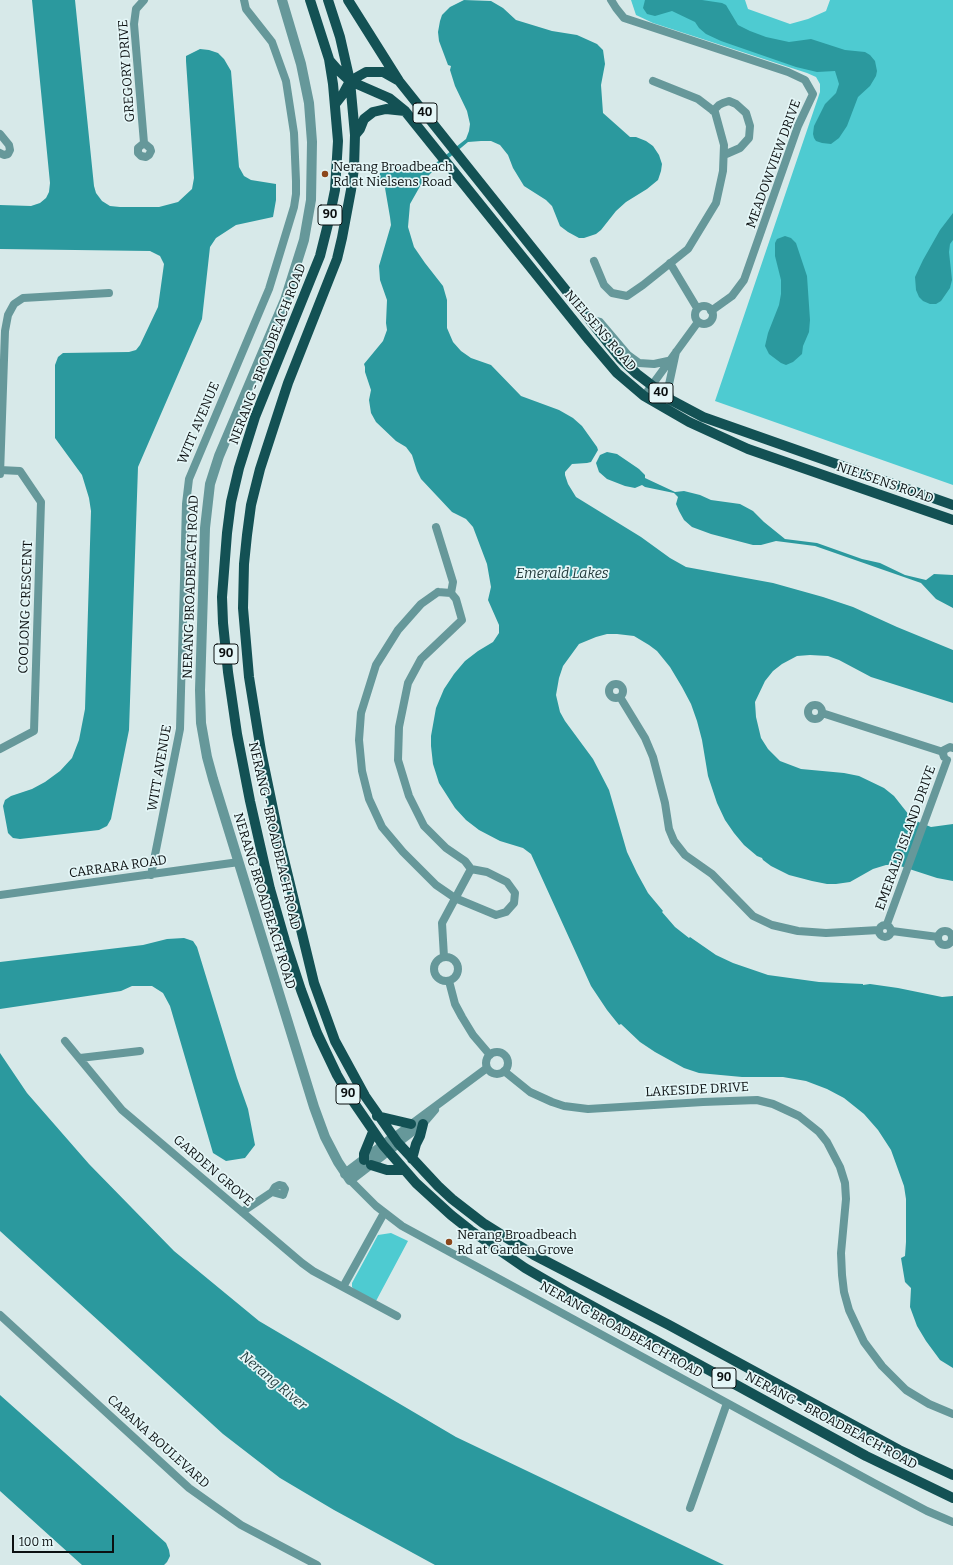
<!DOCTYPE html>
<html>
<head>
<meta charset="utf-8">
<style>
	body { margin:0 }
	#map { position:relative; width:953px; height:1565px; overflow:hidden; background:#d7e9e9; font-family:Bitter,serif }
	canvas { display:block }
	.scale { position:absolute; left:12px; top:1535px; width:102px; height:18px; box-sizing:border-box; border:2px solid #0b1011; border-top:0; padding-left:5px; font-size:12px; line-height:14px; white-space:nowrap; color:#0b1011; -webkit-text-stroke:3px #e4f6f7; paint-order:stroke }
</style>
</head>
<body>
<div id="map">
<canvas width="953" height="1565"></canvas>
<div class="scale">100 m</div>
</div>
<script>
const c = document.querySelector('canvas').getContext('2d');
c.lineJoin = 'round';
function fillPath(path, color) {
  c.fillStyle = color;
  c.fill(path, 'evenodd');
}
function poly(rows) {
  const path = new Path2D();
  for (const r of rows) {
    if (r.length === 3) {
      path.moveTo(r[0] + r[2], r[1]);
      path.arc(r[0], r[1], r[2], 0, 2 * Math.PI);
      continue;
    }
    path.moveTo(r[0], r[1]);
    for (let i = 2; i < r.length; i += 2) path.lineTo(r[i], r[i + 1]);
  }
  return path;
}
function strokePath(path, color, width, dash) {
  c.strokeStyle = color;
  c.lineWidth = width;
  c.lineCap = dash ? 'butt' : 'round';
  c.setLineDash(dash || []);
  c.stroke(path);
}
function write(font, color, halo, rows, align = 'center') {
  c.font = font + ' Bitter,serif';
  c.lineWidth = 3.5;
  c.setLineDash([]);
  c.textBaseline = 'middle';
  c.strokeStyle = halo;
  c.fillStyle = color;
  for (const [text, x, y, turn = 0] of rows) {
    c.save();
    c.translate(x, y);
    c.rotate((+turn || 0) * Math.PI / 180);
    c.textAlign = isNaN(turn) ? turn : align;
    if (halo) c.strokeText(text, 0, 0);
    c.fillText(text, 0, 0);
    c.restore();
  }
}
fillPath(poly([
	[631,0,745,0,748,9,790,24,808,19,826,11,830,0,953,0,953,485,715,401,820,92,820,84,816,77,807,73,653,23,636,15],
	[391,1233,408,1241,376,1301,355,1290,352,1287,352,1283,378,1235]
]), '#4ecbd1');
fillPath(poly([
	[32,0,75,0,94,186,96,193,102,201,110,206,120,207,159,207,178,202,192,189,194,178,186,61,186,56,200,49,209,50,218,53,224,59,231,71,239,167,244,176,251,180,276,184,276,200,273,217,236,225,216,238,210,247,202,319,138,467,129,730,111,819,107,826,99,830,20,839,13,838,8,833,3,806,5,800,11,796,32,789,45,782,60,771,72,758,79,740,85,709,91,511,89,498,82,475,55,438,55,365,58,357,63,353,129,352,136,350,140,345,158,307,164,264,160,256,150,251,0,249,0,205,31,206,40,203,46,198,49,192,50,183],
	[464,0,491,1,503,8,516,20,552,31,577,35,597,44,603,50,605,64,601,85,603,113,630,137,636,137,646,141,653,146,659,155,662,164,661,171,658,180,647,189,626,202,616,211,601,230,596,234,584,238,579,238,568,232,560,226,552,206,546,200,524,186,513,168,508,155,500,145,491,141,481,141,468,142,432,172,423,181,410,204,408,227,414,247,425,263,443,286,447,300,447,328,453,342,461,351,471,358,491,365,521,396,559,410,573,418,582,426,597,447,598,450,591,462,587,463,572,464,565,472,565,475,568,484,576,497,641,537,670,558,686,567,773,583,823,597,853,607,897,627,953,650,953,703,871,677,839,660,828,656,810,655,797,656,782,664,773,671,765,681,755,702,756,717,761,738,768,749,780,761,801,769,844,773,859,776,884,788,894,796,909,815,916,821,931,827,953,824,953,881,937,878,897,865,886,865,873,869,850,882,836,884,827,884,812,881,789,875,771,866,763,860,762,858,757,856,744,845,734,833,725,820,717,803,708,776,702,740,697,721,691,704,682,687,670,667,657,651,649,645,634,636,617,634,607,634,596,637,579,644,563,666,559,678,556,695,560,712,565,721,593,759,609,790,627,852,637,873,648,893,663,911,662,912,675,927,689,938,690,937,716,955,733,963,768,975,819,982,863,984,863,985,870,984,898,988,942,997,953,996,953,1368,940,1360,926,1341,917,1326,910,1307,911,1288,905,1282,901,1258,905,1256,906,1242,906,1199,904,1186,891,1150,878,1130,864,1114,844,1098,827,1089,806,1081,783,1077,742,1077,699,1073,684,1068,655,1052,640,1042,621,1024,619,1025,607,1010,591,986,531,854,523,848,500,841,479,830,466,820,455,808,439,783,433,764,431,746,431,736,436,708,444,689,454,674,465,661,478,651,493,642,499,633,499,625,488,600,491,587,487,564,473,527,466,519,452,512,421,479,417,471,412,455,406,447,396,441,376,422,371,413,369,400,371,390,365,372,365,367,364,364,383,341,387,330,386,323,387,300,380,280,379,266,391,225,390,217,385,188,379,185,378,183,380,173,394,163,411,167,424,168,432,166,466,139,469,131,470,124,467,111,455,86,450,70,451,66,448,65,439,41,438,32,440,21,442,15,450,7],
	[645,0,702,0,722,3,726,5,738,25,750,31,766,37,789,42,811,39,845,50,865,52,870,55,875,61,877,71,876,76,870,86,858,97,847,126,839,138,831,144,822,143,816,141,814,138,813,134,814,126,825,104,836,93,839,84,835,71,817,72,796,67,721,41,706,34,699,28,695,22,672,11,655,16,647,14,643,8],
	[953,213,953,240,950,244,949,252,952,280,950,288,941,301,936,304,930,304,923,301,919,297,916,290,915,277,923,260,940,230],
	[785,236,791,238,796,243,807,276,810,320,809,332,803,346,802,354,793,362,786,365,781,363,769,354,765,346,768,333,779,305,781,294,781,280,775,256,775,243,777,239],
	[607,452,617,454,639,469,645,475,645,478,675,492,684,491,700,495,711,500,740,504,753,511,764,522,785,539,817,543,862,559,880,563,905,575,926,580,934,574,953,575,953,608,936,599,921,583,815,546,776,541,761,545,753,545,711,534,692,527,684,520,679,511,676,504,678,497,674,493,645,487,642,485,635,488,625,486,607,479,599,472,596,463,600,455],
	[184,938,193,941,197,947,237,1078,248,1109,255,1145,245,1158,226,1161,213,1153,170,1006,163,993,152,986,132,986,121,991,0,1009,0,962,143,945,167,939],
	[0,1053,27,1093,89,1164,174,1251,259,1321,456,1437,724,1565,435,1565,334,1510,280,1478,223,1434,0,1231],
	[0,1395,166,1543,169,1550,170,1556,167,1562,164,1565,82,1565,0,1491]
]), '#2b999e');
strokePath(poly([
	[611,0,616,8,624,18,788,72,805,80,813,94,798,126,744,280,732,296,711,311],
	[713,111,719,105,723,103,729,101,736,104,746,113,750,126,749,138,740,148,724,155],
	[0,134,9,145,10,150,8,154,4,155,0,153],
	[144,143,134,24,136,9,144,0],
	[144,143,150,148,151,151,149,155,146,157,141,156,138,153,138,148,144,143],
	[594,261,604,285,612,293,627,296,643,285,688,249,716,203,723,171,724,145,715,112,698,99,653,81],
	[670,263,697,308],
	[704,315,9],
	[588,319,600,322,628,355,639,363,654,364,668,361],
	[644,396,698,322],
	[671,400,668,389,676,352],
	[0,474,5,331,8,315,14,304,23,298,109,293],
	[436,527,453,582,451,593],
	[438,592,451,593,456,599,462,620,421,659,408,683,399,727,398,760,409,796,424,826,446,848,465,861,471,869,487,872,507,882,515,893,514,903,506,912,496,915,455,898,436,885,403,852,382,827,369,799,362,771,359,740,361,713,376,665,398,630,421,604,438,592],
	[616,691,7],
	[620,697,645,738,653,757,665,803,669,829,674,841,685,855,712,874,753,916,772,925,798,931,826,933,879,930],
	[815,712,7],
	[822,713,943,752],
	[0,749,34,731,41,502,20,471,0,470],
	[944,757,943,754,944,750,950,747,953,748],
	[151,875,180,729,186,504,189,479,269,289,294,207,296,194,296,181,294,133,286,81,272,42,246,9,244,0],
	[0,895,239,862],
	[887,924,947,760],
	[885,931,6],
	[892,931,938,937],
	[945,938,7],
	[446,969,12],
	[444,957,442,923,471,869],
	[449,981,455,1004,462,1017,473,1035,490,1055],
	[65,1041,122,1110,302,1263,313,1271,397,1316],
	[497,1063,11],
	[80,1058,140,1051],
	[504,1071,530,1092,552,1102,564,1106,588,1109,703,1102,757,1100,773,1104,799,1116,819,1132,827,1142,840,1167,845,1183,846,1199,841,1253,842,1275,844,1292,849,1310,864,1342,882,1366,906,1390,929,1404,953,1414],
	[394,1137,487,1068],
	[398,1143,423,1124,435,1110],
	[350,1180,376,1206,402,1226,874,1483,927,1511,953,1522],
	[242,1212,272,1192,275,1187,279,1185,283,1186,285,1189,283,1195,272,1192],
	[343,1287,384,1213],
	[0,1315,189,1488,241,1525,317,1565],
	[690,1508,727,1403]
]), '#66989a', 8);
strokePath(poly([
	[282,0,301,64,309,103,312,142,311,200,304,240,285,300,219,456,210,484,205,528,200,690,201,723,207,757,213,779,314,1107,325,1137,338,1162,350,1180,398,1143],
	[345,1174,394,1137]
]), '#66989a', 10);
strokePath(poly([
	[310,0,329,59,333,84,338,141,335,190,328,224,320,256,255,417,239,468,231,502,227,533,222,597,223,623,228,672,237,734,250,801,270,889,285,941,301,990,317,1033,337,1075,348,1094,383,1145,416,1183,451,1215,470,1230,525,1268,570,1294,866,1456,953,1498],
	[328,0,340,37,350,81,355,135,354,168,351,190,342,238,337,259,288,383,260,469,251,505,247,535,244,564,243,608,249,677,261,751,280,843,314,983,335,1041,365,1096,398,1143,438,1186,452,1199,483,1223,534,1255,669,1325,899,1450,953,1475],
	[348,0,399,81,620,358,637,374,671,400,703,417,953,505],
	[330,61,337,69,350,81,389,98,405,111,589,340,617,373,644,396,689,422,748,449,953,520],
	[336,103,343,94,350,81,366,72,383,72,399,81],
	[355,135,360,129,364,119,373,112,386,109,405,111],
	[377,1116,411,1124],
	[412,1159,416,1144,420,1136,423,1124],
	[364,1160,364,1154,373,1132],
	[371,1165,387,1170,404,1170]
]), '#135154', 10);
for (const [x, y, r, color] of [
	[325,174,4,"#8c471c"],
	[449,1242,4,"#8c471c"]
]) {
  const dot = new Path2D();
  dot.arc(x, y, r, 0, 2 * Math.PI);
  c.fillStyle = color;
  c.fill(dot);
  strokePath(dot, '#e4f6f7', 1.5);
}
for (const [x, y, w] of [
	[425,113,24],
	[330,215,24],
	[661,393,24],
	[226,654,24],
	[348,1094,24],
	[724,1378,24]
]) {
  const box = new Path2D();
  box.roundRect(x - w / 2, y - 10, w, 20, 3);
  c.fillStyle = '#e4f6f7';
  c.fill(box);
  strokePath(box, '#0b1011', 1);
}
write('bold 12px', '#0b1011', null, [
	["40",425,113],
	["90",330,215],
	["40",661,393],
	["90",226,654],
	["90",348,1094],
	["90",724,1378]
]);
write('13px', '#0b1011', '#e4f6f7', [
	["GREGORY DRIVE",127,71,-94],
	["MEADOWVIEW DRIVE",774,164,-70],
	["NIELSENS ROAD",600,331,49],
	["NERANG - BROADBEACH ROAD",268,354,-69],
	["WITT AVENUE",199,423,-67],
	["NIELSENS ROAD",885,483,19],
	["NERANG BROADBEACH ROAD",191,587,-88],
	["COOLONG CRESCENT",26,607,-88],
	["WITT AVENUE",160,768,-80],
	["NERANG - BROADBEACH ROAD",274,836,77],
	["EMERALD ISLAND DRIVE",906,838,-70],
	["CARRARA ROAD",118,867,-8],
	["NERANG BROADBEACH ROAD",264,901,73],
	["LAKESIDE DRIVE",697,1090,-3],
	["GARDEN GROVE",213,1171,41],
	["NERANG BROADBEACH ROAD",621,1330,29],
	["NERANG - BROADBEACH ROAD",831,1421,28],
	["CABANA BOULEVARD",158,1442,42]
]);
write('13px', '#0b1011', '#e4f6f7', [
	["Nerang Broadbeach",333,167],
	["Rd at Nielsens Road",333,182],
	["Nerang Broadbeach",457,1235],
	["Rd at Garden Grove",457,1250]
], 'left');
write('italic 14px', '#233b3c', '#e4f6f7', [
	["Emerald Lakes",562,574],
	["Nerang River",273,1381,40]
]);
</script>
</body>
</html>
